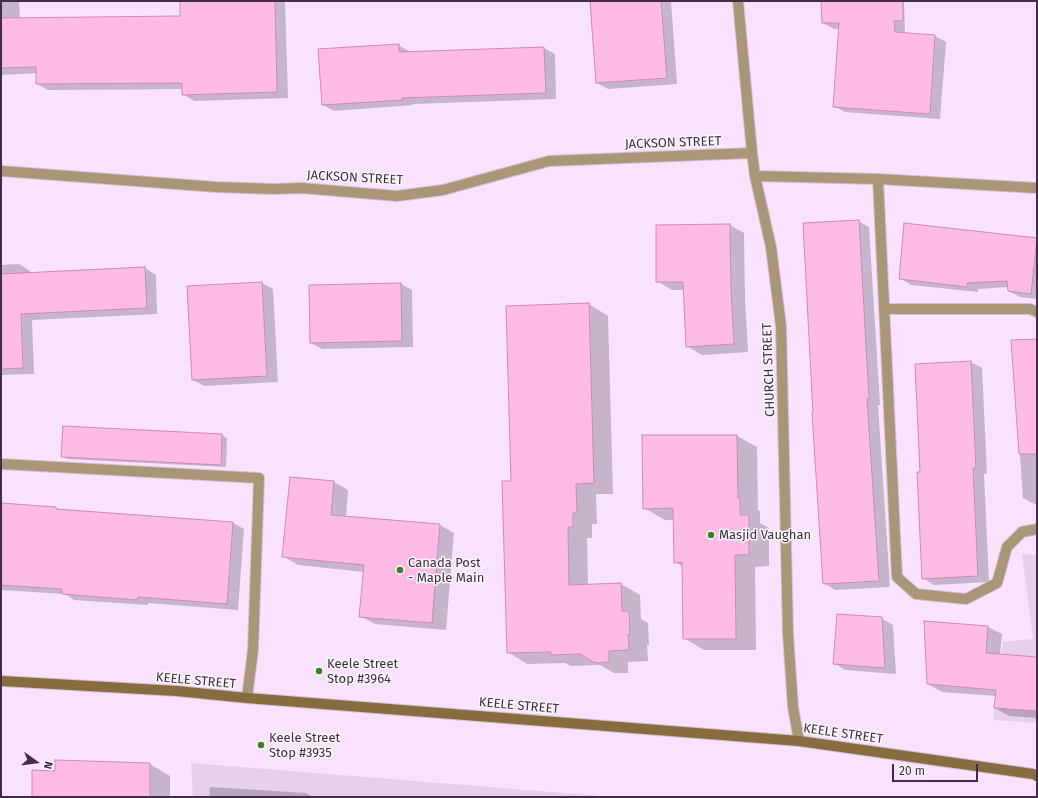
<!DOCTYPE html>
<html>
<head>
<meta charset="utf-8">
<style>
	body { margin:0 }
	#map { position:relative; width:1038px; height:798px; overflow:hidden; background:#f8e2fd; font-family:"Fira Sans",sans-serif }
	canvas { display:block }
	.frame { position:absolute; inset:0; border:2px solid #422c47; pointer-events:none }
	.north { position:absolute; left:16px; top:742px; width:40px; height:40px; -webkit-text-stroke:3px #f8f8f8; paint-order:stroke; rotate:104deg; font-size:11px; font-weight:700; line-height:16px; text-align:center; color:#422c47 }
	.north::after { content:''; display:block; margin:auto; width:14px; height:18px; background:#422c47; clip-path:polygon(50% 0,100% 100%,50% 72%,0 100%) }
	.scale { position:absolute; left:892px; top:764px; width:86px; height:18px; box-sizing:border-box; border:2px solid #422c47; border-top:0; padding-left:5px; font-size:12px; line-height:14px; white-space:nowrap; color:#422c47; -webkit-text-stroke:3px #f8f8f8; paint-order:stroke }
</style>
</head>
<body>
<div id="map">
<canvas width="1038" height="798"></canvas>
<div class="frame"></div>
<div class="north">N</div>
<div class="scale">20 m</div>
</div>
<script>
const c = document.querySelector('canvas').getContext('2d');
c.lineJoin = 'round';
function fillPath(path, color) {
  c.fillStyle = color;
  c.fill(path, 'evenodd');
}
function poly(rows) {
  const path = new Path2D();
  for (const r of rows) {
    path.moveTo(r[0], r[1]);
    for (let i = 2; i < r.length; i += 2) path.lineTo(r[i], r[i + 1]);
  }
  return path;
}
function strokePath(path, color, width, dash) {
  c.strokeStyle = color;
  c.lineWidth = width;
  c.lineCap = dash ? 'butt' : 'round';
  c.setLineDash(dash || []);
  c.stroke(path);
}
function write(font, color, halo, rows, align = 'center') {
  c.font = font + ' "Fira Sans",sans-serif';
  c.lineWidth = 3;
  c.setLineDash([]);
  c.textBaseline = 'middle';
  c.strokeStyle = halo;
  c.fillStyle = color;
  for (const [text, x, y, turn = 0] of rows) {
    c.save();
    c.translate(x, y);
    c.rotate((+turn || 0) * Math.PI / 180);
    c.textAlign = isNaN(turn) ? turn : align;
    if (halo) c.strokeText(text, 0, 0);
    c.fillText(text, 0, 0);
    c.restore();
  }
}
fillPath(poly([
	[1022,554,1037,555,1037,723,993,720,1003,642,1033,639],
	[191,763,614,797,193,797]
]), '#e7d0ed');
fillPath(poly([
	[1,1,19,2,20,19,181,17,181,1,285,1,288,98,194,101,183,94,183,89,48,90,37,84,37,73,1,75],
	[591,1,671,1,677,84,608,89,597,83],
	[822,1,904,1,905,34,935,36,946,42,940,119,845,112,834,106,840,29,834,29,823,23],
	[398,45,409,51,410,52,544,48,555,54,556,99,413,104,413,105,334,111,323,105],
	[858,221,869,227,880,405,878,405,890,587,835,590,824,583],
	[730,225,744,233,745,299,748,352,702,355,687,346,685,290,672,290,657,281],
	[1036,239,1037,299,1020,297,1009,291,1008,287,978,289,978,292,911,285,900,278],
	[19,264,30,271,30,274,145,268,156,275,157,314,32,320,34,374,1,375,1,265],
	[262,283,273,289,278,382,204,386,193,380,188,287],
	[401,284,412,290,413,347,322,349,311,343],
	[589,304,608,316,613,494,596,494,597,524,592,524,592,538,587,538,588,585,621,584,640,595,641,619,648,623,649,645,647,645,648,661,628,662,628,673,614,673,600,665,571,666,565,663,527,664,508,652,512,482],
	[1037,340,1037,504,1034,504,1023,498,1012,341],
	[971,362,982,368,987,474,984,474,989,582,934,585,923,578,921,473],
	[222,435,227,438,226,467,67,459,62,456],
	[737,436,757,447,758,510,760,511,760,523,769,528,769,566,755,567,756,650,704,650,684,638,683,567,675,562,675,520,665,520,644,508],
	[334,482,348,490,346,517,440,525,454,533,446,630,375,624,360,616,364,572,298,565,283,556],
	[1,504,56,508,60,511,233,523,244,529,238,610,148,603,148,605,74,600,65,594,1,590],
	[881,618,893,625,896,674,845,670,834,663],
	[925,622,988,627,1002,634,1000,655,1037,658,1037,718,1009,716,995,708,996,696,942,692,928,684],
	[56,761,150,764,170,776,170,797,33,797,56,772],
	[210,787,306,793,313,797,209,797]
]), '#0003');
const building = poly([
	[180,1,275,1,277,92,182,95,182,83,36,84,36,67,1,68,1,18,180,16,180,1],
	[590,1,661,1,667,78,596,83,590,1],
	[821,1,903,1,903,21,894,21,895,32,935,35,930,114,833,107,839,23,822,23,821,1],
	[399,44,399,52,544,47,546,93,402,98,403,100,322,105,318,49,399,44],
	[859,220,869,399,867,399,879,581,823,584,812,413,813,413,803,223,859,220],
	[904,223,1037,238,1031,294,1008,291,1007,281,967,283,967,287,899,279,904,223],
	[730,224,731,290,734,344,686,347,683,282,656,282,656,225,730,224],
	[145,267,147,308,21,314,23,368,1,369,1,274,145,267],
	[262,282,267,376,192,380,187,286,262,282],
	[401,283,402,341,310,343,309,285,401,283],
	[589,303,594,483,576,484,577,513,573,513,573,527,568,527,569,585,621,583,622,611,629,611,630,634,628,634,629,650,609,651,609,662,597,663,593,662,580,654,551,655,551,652,507,653,502,481,511,481,506,306,589,303],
	[1037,339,1037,454,1019,454,1011,340,1037,339],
	[971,361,976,468,973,468,978,576,922,579,917,472,920,472,915,364,971,361],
	[63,426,222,434,221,465,61,457,63,426],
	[642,435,737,435,738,498,740,498,740,515,749,515,749,555,735,555,736,639,683,639,682,562,674,563,673,508,643,509,642,435],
	[290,477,334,481,331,515,440,524,432,623,359,617,364,565,282,557,290,477],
	[1,503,56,507,56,509,233,522,227,604,138,597,137,600,62,594,62,589,1,585,1,503],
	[837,614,882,617,885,668,833,664,837,614],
	[924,621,988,626,986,653,1037,657,1037,711,994,708,996,690,927,684,924,621],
	[55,760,150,763,150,797,32,797,32,770,55,771,55,760]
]);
fillPath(building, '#febae7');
strokePath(building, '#d088b9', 1);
const lane = poly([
	[878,179,897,577,916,594,966,599,997,583,1007,547,1022,532,1037,529],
	[884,309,1030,309,1037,312],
	[1,464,259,478,253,650,247,698]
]);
const street = poly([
	[738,1,752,153,755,176,771,247,781,326,788,634,793,707,799,741],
	[1,171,216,187,274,189,301,188,397,196,443,190,549,161,752,153],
	[755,176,878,179,1037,188]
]);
const secondary = poly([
	[1,681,177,691,247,698,799,741,1033,774,1037,776]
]);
strokePath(lane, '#d4bed9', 12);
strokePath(street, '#d4bed9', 12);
strokePath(secondary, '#d4bed9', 12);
strokePath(lane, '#a99677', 10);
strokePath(street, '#a99677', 10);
strokePath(secondary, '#886c3e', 10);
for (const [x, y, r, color] of [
	[711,535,4,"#3b8126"],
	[400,570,4,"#3b8126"],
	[319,671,4,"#3b8126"],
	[261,745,4,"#3b8126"]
]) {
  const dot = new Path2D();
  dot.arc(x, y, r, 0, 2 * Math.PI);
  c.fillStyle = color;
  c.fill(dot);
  strokePath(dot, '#f8f8f8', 1.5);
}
write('13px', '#422c47', '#f8f8f8', [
	["JACKSON STREET",673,143,-2],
	["JACKSON STREET",355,178,3],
	["CHURCH STREET",769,370,-92],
	["KEELE STREET",196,681,5],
	["KEELE STREET",519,706,5],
	["KEELE STREET",843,734,8]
]);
write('13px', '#422c47', '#f8f8f8', [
	["Masjid Vaughan",719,535],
	["Canada Post",408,563],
	["- Maple Main",408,578],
	["Keele Street",327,664],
	["Stop #3964",327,679],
	["Keele Street",269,738],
	["Stop #3935",269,753]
], 'left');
</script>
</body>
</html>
